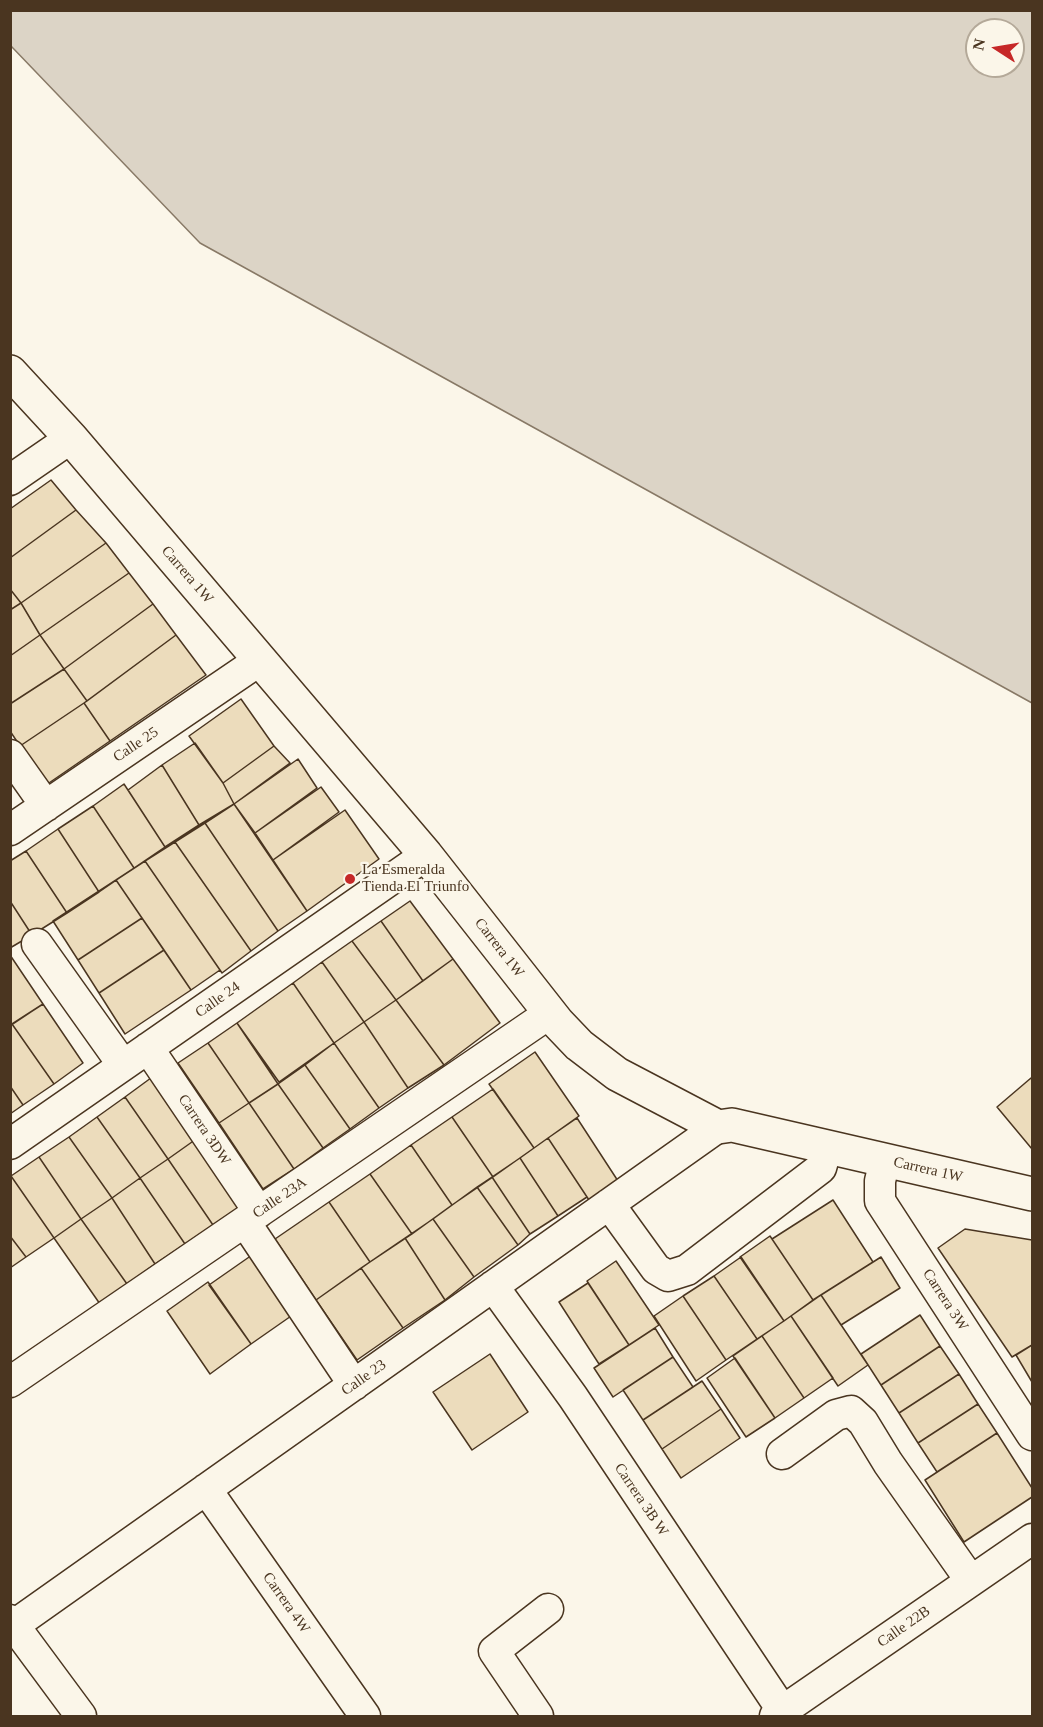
<!DOCTYPE html>
<style>
body{margin:0}
#map{position:relative;width:1043px;height:1727px;overflow:hidden;background:#fbf6e9;font-family:Georgia,serif}
canvas{display:block}
.frame{position:absolute;inset:0;border:12px solid #4a3520;pointer-events:none}
.north{position:absolute;left:965px;top:18px;width:60px;height:60px;box-sizing:border-box;background:#fbf6e9;border:2px solid #b4a999;border-radius:50%;rotate:282deg;font-size:16px;font-weight:700;line-height:24px;text-align:center;color:#4a3520}
.north::after{content:'';display:block;margin:auto;width:21px;height:27px;background:#c62828;clip-path:polygon(50% 0,100% 100%,50% 72%,0 100%)}
</style>
<div id="map">
<canvas width="1043" height="1727"></canvas>
<div class="frame"></div>
<div class="north">N</div>
</div>
<script>
const c = document.querySelector('canvas').getContext('2d');
c.lineJoin = 'round';
function paint(path, color) { c.fillStyle = color; c.fill(path, 'evenodd'); }
function strokePath(path, color, width, dash) { c.strokeStyle = color; c.lineWidth = width; c.lineCap = dash ? 'butt' : 'round'; c.setLineDash(dash || []); c.stroke(path); }
function label(font, color, halo, rows, align = 'center') {
  c.font = font + ' Georgia,serif'; c.lineWidth = 4.5; c.setLineDash([]); c.textBaseline = 'middle'; c.strokeStyle = halo; c.fillStyle = color; for (const [text, x, y, turn = 0] of rows) {
    c.save(); c.translate(x, y); c.rotate((+turn || 0) * Math.PI / 180); c.textAlign = isNaN(turn) ? turn : align; if (halo) c.strokeText(text, 0, 0); c.fillText(text, 0, 0); c.restore();
  }
}
const water = new Path2D(`
 M 11,10 L 1032,11 L 1032,703 L 200,243 L 11,46 ZM 977,30 L 1013,30 L 1013,66 L 977,66 Z`);
paint(water, '#dcd4c6');
strokePath(water, '#887966', 1.5);
const building = new Path2D(`
 M 51,480 L 76,510 L 10,558 L 10,509 Z
 M 76,510 L 106,543 L 21,603 L 10,589 L 10,558 Z
 M 106,543 L 129,573 L 40,635 L 21,603 Z
 M 129,573 L 153,604 L 64,669 L 40,635 Z
 M 10,589 L 21,603 L 10,610 Z
 M 21,603 L 40,635 L 10,656 L 10,610 Z
 M 153,604 L 176,635 L 87,701 L 64,669 Z
 M 40,635 L 64,669 L 10,704 L 10,656 Z
 M 176,635 L 206,675 L 110,741 L 84,703 Z
 M 64,669 L 87,701 L 20,746 L 10,731 L 10,704 Z
 M 241,699 L 274,746 L 223,783 L 189,736 Z
 M 84,703 L 110,741 L 46,785 L 20,746 Z
 M 195,743 L 223,783 L 234,804 L 199,825 L 162,765 Z
 M 274,746 L 290,763 L 234,804 L 223,783 Z
 M 298,759 L 317,788 L 255,833 L 234,804 Z
 M 162,765 L 199,825 L 165,847 L 128,790 Z
 M 124,784 L 165,847 L 134,868 L 93,806 Z
 M 321,787 L 339,812 L 273,860 L 255,833 Z
 M 234,804 L 307,911 L 278,931 L 205,823 Z
 M 93,806 L 134,868 L 99,892 L 58,829 Z
 M 345,810 L 379,859 L 307,911 L 273,860 Z
 M 205,823 L 278,931 L 251,951 L 175,842 Z
 M 58,829 L 99,892 L 67,913 L 26,851 Z
 M 175,842 L 251,951 L 222,973 L 145,861 Z
 M 26,851 L 67,913 L 32,935 L 10,901 L 10,861 Z
 M 145,861 L 220,970 L 191,990 L 116,880 Z
 M 116,880 L 142,918 L 78,960 L 53,921 Z
 M 10,901 L 32,935 L 10,948 Z
 M 410,901 L 453,959 L 423,981 L 381,921 Z
 M 142,918 L 164,950 L 99,993 L 78,960 Z
 M 381,921 L 423,981 L 396,1000 L 352,941 Z
 M 352,941 L 396,1000 L 364,1022 L 322,962 Z
 M 164,950 L 191,990 L 125,1034 L 99,993 Z
 M 10,955 L 43,1004 L 10,1026 Z
 M 453,959 L 500,1023 L 444,1065 L 396,1000 Z
 M 322,962 L 364,1022 L 334,1043 L 293,983 Z
 M 293,983 L 334,1043 L 279,1082 L 237,1023 Z
 M 396,1000 L 444,1065 L 408,1088 L 364,1022 Z
 M 43,1004 L 83,1063 L 54,1084 L 12,1024 Z
 M 364,1022 L 408,1088 L 379,1108 L 334,1043 Z
 M 237,1023 L 278,1084 L 249,1103 L 208,1043 Z
 M 12,1024 L 54,1084 L 23,1105 L 10,1086 L 10,1026 Z
 M 208,1043 L 249,1103 L 219,1123 L 178,1063 Z
 M 334,1043 L 379,1108 L 350,1129 L 305,1065 Z
 M 535,1052 L 579,1116 L 534,1148 L 489,1084 Z
 M 305,1065 L 350,1129 L 323,1148 L 278,1084 Z
 M 155,1075 L 199,1137 L 168,1159 L 125,1097 Z
 M 1031,1078 L 1032,1080 L 1032,1149 L 997,1107 Z
 M 278,1084 L 323,1148 L 294,1169 L 249,1103 Z
 M 10,1086 L 23,1105 L 10,1114 Z
 M 493,1089 L 534,1148 L 493,1177 L 452,1117 Z
 M 125,1097 L 168,1159 L 140,1178 L 97,1117 Z
 M 249,1103 L 294,1169 L 263,1189 L 219,1123 Z
 M 97,1117 L 140,1178 L 112,1198 L 69,1137 Z
 M 452,1117 L 493,1177 L 452,1205 L 411,1145 Z
 M 577,1118 L 618,1181 L 589,1200 L 548,1138 Z
 M 69,1137 L 112,1198 L 81,1219 L 39,1157 Z
 M 199,1137 L 245,1203 L 213,1225 L 168,1159 Z
 M 548,1138 L 587,1197 L 558,1216 L 520,1158 Z
 M 411,1145 L 452,1205 L 412,1234 L 370,1174 Z
 M 39,1157 L 81,1219 L 54,1238 L 11,1176 Z
 M 520,1158 L 558,1216 L 530,1234 L 492,1177 Z
 M 168,1159 L 213,1225 L 185,1244 L 140,1178 Z
 M 370,1174 L 412,1234 L 370,1262 L 329,1202 Z
 M 11,1176 L 54,1238 L 26,1257 L 10,1236 Z
 M 492,1177 L 530,1234 L 518,1245 L 477,1187 Z
 M 140,1178 L 185,1244 L 155,1264 L 112,1198 Z
 M 477,1187 L 518,1245 L 474,1277 L 433,1219 Z
 M 112,1198 L 155,1264 L 127,1284 L 81,1219 Z
 M 833,1200 L 873,1262 L 813,1300 L 772,1239 Z
 M 329,1202 L 370,1262 L 316,1300 L 275,1239 Z
 M 81,1219 L 127,1284 L 100,1304 L 54,1238 Z
 M 433,1219 L 474,1277 L 445,1300 L 405,1238 Z
 M 965,1229 L 1032,1240 L 1032,1345 L 1012,1357 L 938,1248 Z
 M 10,1236 L 26,1257 L 10,1268 Z
 M 770,1236 L 813,1300 L 784,1321 L 740,1257 Z
 M 405,1238 L 445,1300 L 403,1328 L 361,1268 Z
 M 252,1255 L 294,1314 L 251,1344 L 209,1285 Z
 M 741,1257 L 784,1321 L 757,1339 L 714,1276 Z
 M 881,1257 L 900,1288 L 841,1325 L 821,1295 Z
 M 616,1261 L 659,1325 L 629,1345 L 587,1281 Z
 M 361,1268 L 403,1328 L 357,1360 L 316,1300 Z
 M 714,1276 L 757,1339 L 726,1360 L 683,1296 Z
 M 208,1282 L 251,1344 L 210,1374 L 167,1311 Z
 M 588,1283 L 629,1345 L 599,1364 L 559,1302 Z
 M 821,1295 L 868,1365 L 838,1386 L 791,1316 Z
 M 683,1296 L 726,1360 L 696,1381 L 654,1316 Z
 M 920,1315 L 940,1346 L 881,1385 L 861,1354 Z
 M 791,1316 L 833,1378 L 804,1398 L 762,1336 Z
 M 655,1328 L 673,1357 L 613,1397 L 594,1368 Z
 M 762,1336 L 804,1398 L 775,1418 L 733,1356 Z
 M 1032,1345 L 1032,1382 L 1016,1355 Z
 M 940,1346 L 959,1374 L 899,1413 L 881,1385 Z
 M 490,1354 L 528,1412 L 472,1450 L 433,1392 Z
 M 673,1357 L 693,1387 L 643,1420 L 623,1390 Z
 M 735,1358 L 775,1418 L 746,1437 L 707,1378 Z
 M 959,1374 L 978,1404 L 918,1443 L 899,1413 Z
 M 702,1381 L 721,1409 L 662,1449 L 643,1420 Z
 M 978,1404 L 997,1433 L 937,1472 L 918,1443 Z
 M 721,1409 L 740,1438 L 681,1478 L 662,1449 Z
 M 997,1433 L 1032,1488 L 1032,1497 L 964,1542 L 925,1480 Z`);
paint(building, '#ecdcbc');
strokePath(building, '#4a3520', 1.5);
const minor = new Path2D(`
 M 10,480 L 71,438
 M 10,755 L 46,806
 M 10,830 L 260,660
 M 37,944 L 123,1065
 M 148,1048 L 259,1212
 M 10,1144 L 426,855
 M 885,1160 L 880,1181 L 880,1201 L 1032,1435
 M 609,1204 L 656,1269 L 668,1276 L 687,1270 L 821,1168 L 827,1147
 M 245,1222 L 354,1385
 M 493,1286 L 573,1397 L 786,1716
 M 10,1382 L 550,1013
 M 782,1454 L 836,1415 L 851,1411 L 863,1422 L 888,1463 L 971,1581
 M 206,1489 L 365,1716
 M 10,1620 L 81,1716
 M 10,1628 L 718,1127
 M 538,1716 L 494,1651 L 548,1609
 M 775,1716 L 1032,1539`);
const tertiary = new Path2D(`
 M 10,372 L 71,438 L 426,855 L 558,1023 L 579,1045 L 617,1074 L 718,1127 L 732,1125 L 1032,1194`);
strokePath(minor, '#4a3520', 33);
strokePath(tertiary, '#4a3520', 36);
strokePath(minor, '#fbf6e9', 30);
strokePath(tertiary, '#fbf6e9', 33);
for (const [x, y, r, color] of [
 [350,879,6,"#c62828"]
]) { const dot = new Path2D(); dot.arc(x, y, r, 0, 2 * Math.PI); c.fillStyle = color; c.fill(dot); strokePath(dot, '#fbf6e9', 2); }
label('15px', '#4a3520', '#fbf6e9', [
 ["Carrera 1W",187,575,49],
 ["Calle 25",136,745,-34],
 ["Carrera 1W",499,948,52],
 ["Calle 24",218,1000,-35],
 ["Carrera 3DW",204,1130,56],
 ["Carrera 1W",928,1170,13],
 ["Calle 23A",280,1198,-34],
 ["Carrera 3W",945,1300,57],
 ["Calle 23",364,1378,-35],
 ["Carrera 3B W",641,1500,56],
 ["Carrera 4W",286,1603,55],
 ["Calle 22B",904,1627,-35]
]);
label('15px', '#4a3520', '#fbf6e9', [
 ["La Esmeralda",362,870],
 ["Tienda El Triunfo",362,887]
], 'left');
</script>
